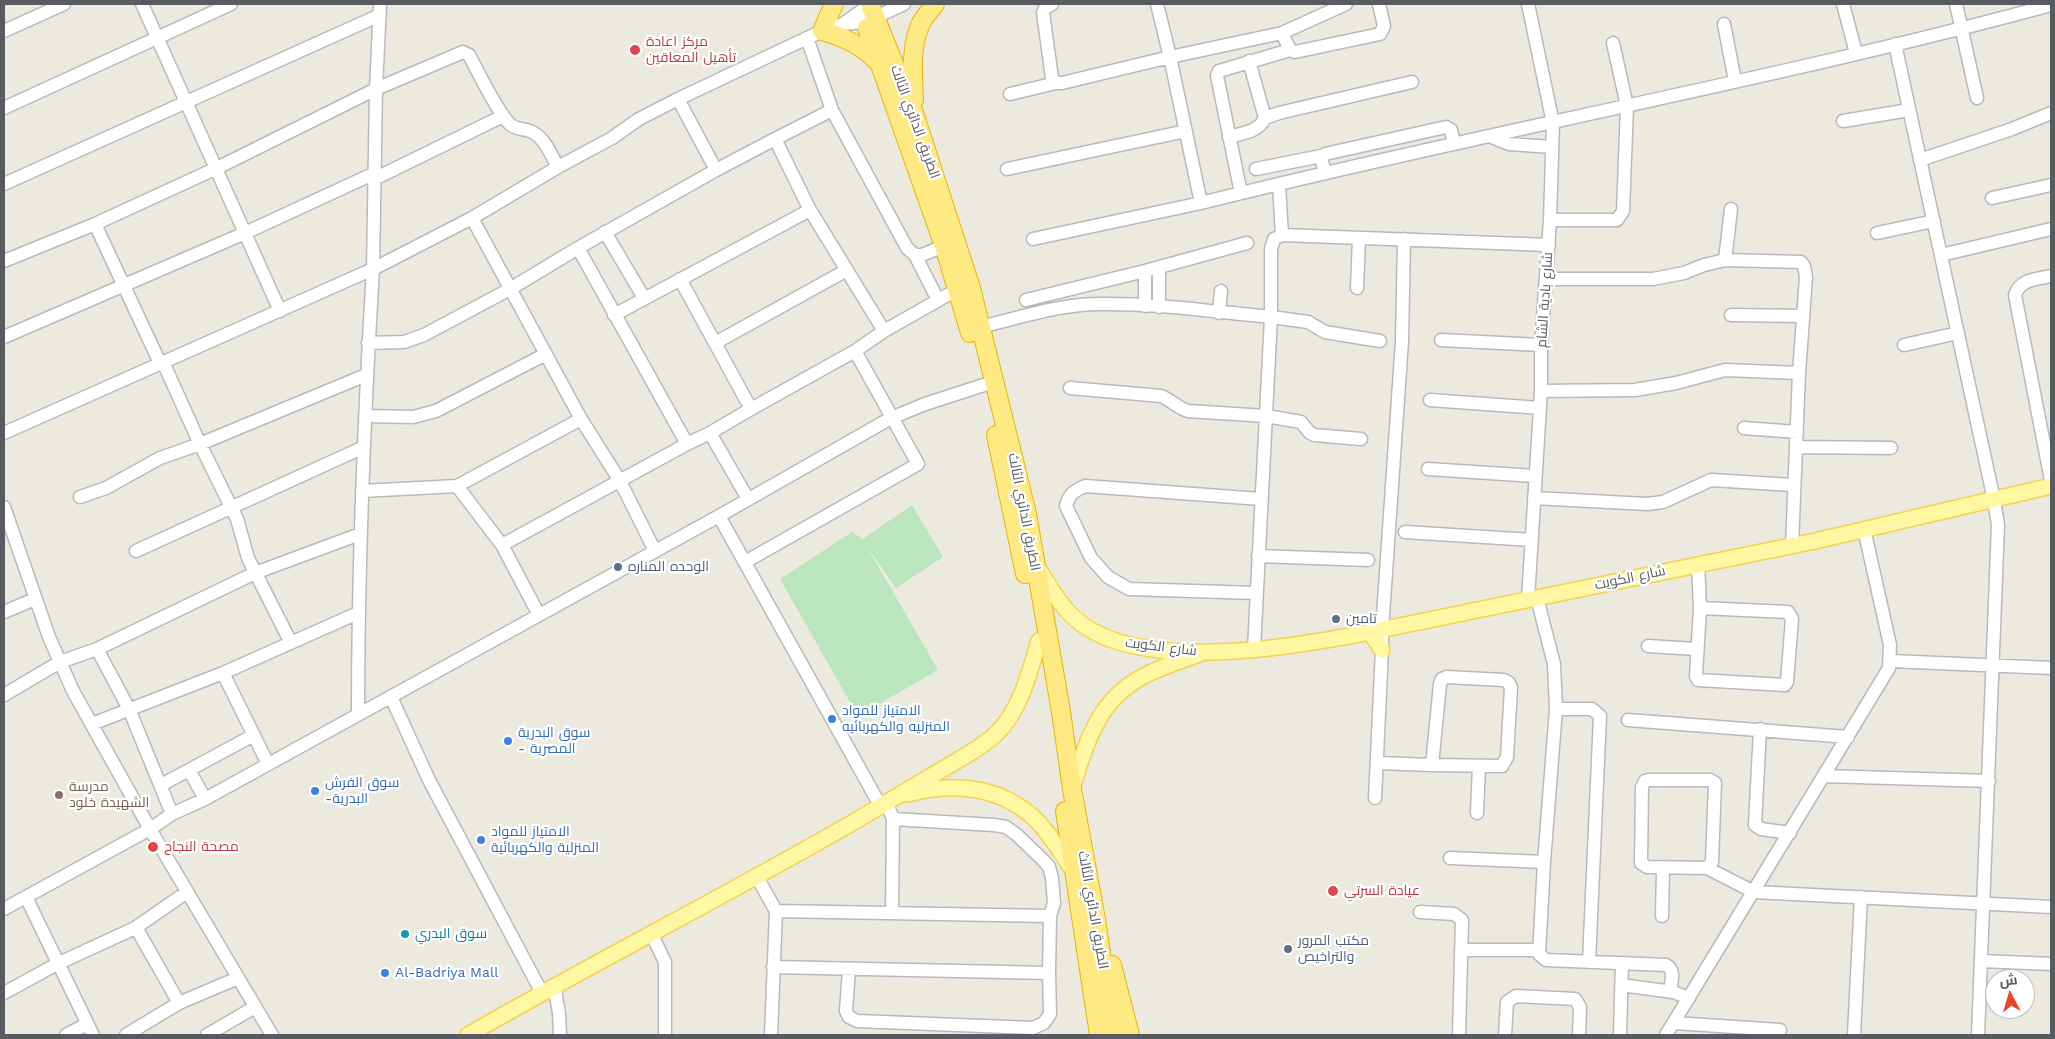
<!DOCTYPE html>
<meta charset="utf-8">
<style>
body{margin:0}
#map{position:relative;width:2055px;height:1039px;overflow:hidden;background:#eceadf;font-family:"Work Sans",Cairo,sans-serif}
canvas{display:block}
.frame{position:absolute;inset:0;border:5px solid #585b61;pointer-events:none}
.north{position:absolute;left:1985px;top:969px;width:50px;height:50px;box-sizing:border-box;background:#fff;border:1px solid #bcbdc0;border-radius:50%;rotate:354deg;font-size:14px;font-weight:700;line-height:20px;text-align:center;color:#585b61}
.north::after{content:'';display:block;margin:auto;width:18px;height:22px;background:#ec4425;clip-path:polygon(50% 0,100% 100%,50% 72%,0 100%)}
</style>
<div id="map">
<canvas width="2055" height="1039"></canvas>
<div class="frame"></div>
<div class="north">ش</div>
</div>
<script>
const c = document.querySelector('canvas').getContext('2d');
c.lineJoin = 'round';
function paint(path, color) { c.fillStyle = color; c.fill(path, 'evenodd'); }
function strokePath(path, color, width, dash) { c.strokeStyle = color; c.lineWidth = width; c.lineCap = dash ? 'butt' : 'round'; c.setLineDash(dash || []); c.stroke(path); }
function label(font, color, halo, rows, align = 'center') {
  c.font = font + ' "Work Sans",Cairo,sans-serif'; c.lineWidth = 4.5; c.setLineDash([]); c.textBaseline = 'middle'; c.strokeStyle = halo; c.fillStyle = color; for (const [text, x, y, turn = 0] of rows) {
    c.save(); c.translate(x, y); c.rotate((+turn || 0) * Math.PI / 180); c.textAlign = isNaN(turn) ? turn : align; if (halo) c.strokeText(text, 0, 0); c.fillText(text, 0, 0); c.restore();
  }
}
paint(new Path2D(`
 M 912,505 L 943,557 L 896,588 L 867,547 L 938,670 L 858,716 L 780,579 L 852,532 L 863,539 Z`), '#bae5bd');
const minor = new Path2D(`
 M 142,4 L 280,311
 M 1052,4 L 1045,8 L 1043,13 L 1052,78 L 1056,83 L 1062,83 L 1170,57 L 1157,4
 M 1346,4 L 1282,33 L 1170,57 L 1201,203 C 1483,132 1770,81 2051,5
 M 1528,4 L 1553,123 L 1550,220 L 1541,345 L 1541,391 L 1528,599
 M 1843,4 L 1856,53
 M 1956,4 L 1977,98
 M 843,24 L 871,4
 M 1724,24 L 1735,81
 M 4,31 L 64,4
 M 1282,33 L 1290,50 L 1295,52 L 1380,34 L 1384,26 L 1379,4
 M 807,38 L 832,110
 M 1895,44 L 1994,500 L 1998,525 L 1978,1035
 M 1249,61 L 1265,118
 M 1010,94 L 1056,83
 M 4,108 L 231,4
 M 1843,121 L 1909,110
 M 1489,136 L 1509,144 L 1552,147
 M 1229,137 C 1242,133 1259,132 1265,118 L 1279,113 L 1412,82
 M 775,139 L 832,110 L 907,248 L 915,255 L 922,255 L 944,246
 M 1920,160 L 2012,129 L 2051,113
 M 1007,169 L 1186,131
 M 1256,169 L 1321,156
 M 1325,172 L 1321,159 L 1325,154 L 1446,127 L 1451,130 L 1454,143
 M 374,179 L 503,116
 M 4,184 L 380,15
 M 1279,184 L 1282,235 L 1549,245
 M 1241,193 L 1217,76 L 1219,71 L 1290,50
 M 1992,198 L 2051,185
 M 810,210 L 884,331
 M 472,218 L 581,419 L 620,481 L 655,551
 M 1550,220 L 1617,220 L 1623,211 L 1627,106 L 1613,43
 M 95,224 L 160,363
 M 605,232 L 644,298
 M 1877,233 L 1934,221
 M 1033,239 L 1201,203
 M 578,248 L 687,444
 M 915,255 L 938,300
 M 1941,255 L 2051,229
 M 1725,260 L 1731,209
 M 4,261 L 95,224 L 217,168 L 376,89 L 463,52 L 469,55 C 477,70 500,117 511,125 C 516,129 524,129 530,131 C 544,136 551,155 558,167
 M 2051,276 C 2037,279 2020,279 2015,295 L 2051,480
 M 680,279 L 751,409
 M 1547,279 L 1653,279 L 1684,273 L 1704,265 L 1725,260 L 1801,262 L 1804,266 L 1806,277 L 1799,373 L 1792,546
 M 1357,288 L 1359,238
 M 1026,300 L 1145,271 L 1247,243
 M 1145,306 L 1145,271
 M 1159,307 L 1159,267
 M 1219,313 L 1221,291
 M 614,315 L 810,210 L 775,139 L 716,170
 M 1731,315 L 1803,316
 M 980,327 C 1019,318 1060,304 1100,304 C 1157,303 1214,312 1271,317 L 1271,249 L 1274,239 L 1282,235
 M 4,337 L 245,233 L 375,173
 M 1441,340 L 1541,345
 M 368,343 L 404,342 L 424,335 L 510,289 L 578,248 L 716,170 L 678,99
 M 715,343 L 847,270
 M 1904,345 L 1958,333
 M 855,351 L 884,331 L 958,289
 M 163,362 L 200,444 L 237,519 L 248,558 L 290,641
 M 1070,388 L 1161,396 C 1171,400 1178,408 1188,411 L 1266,416 L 1301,422 L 1309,432 L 1314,435 L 1361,439
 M 1541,391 L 1635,390 L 1676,383 L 1725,370 L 1799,373
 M 1430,400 L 1540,408
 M 365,416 L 413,417 L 436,411 L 546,354
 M 1744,428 L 1797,432
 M 4,433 L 373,269 L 376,89 L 380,4
 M 1796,447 L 1891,448
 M 1428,469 L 1535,476
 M 457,486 L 502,545
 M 362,491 L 457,486 L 581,419
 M 80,497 L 106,488 L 160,458 L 200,444 L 366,375
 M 1534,498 L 1647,504 L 1663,502 L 1711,480 L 1793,485
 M 4,507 L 49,637 L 73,691 L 150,829 L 272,1035
 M 719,516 L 881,807
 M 1405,532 L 1532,540
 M 136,551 L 364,447
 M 1258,556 L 1368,560
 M 745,562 L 918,464 L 855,351 L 751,409 L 710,433 L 748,499
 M 1698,564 L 1700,608
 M 1256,593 L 1129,589 L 1108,577 L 1091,558 L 1066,506 C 1069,494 1074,491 1085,486 L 1261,499
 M 1537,598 L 1554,664 L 1556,709
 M 1700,608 L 1788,612 L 1792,619 L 1787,682 L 1785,685 L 1698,680 L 1696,676 Z
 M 4,612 L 35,599
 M 539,615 L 502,545 L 687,444 L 710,433
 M 1648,646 L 1696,649
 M 97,649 L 129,709 L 172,814
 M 1254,649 L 1271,317 L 1308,322 L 1325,332 L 1380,341
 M 1891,661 L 2051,668
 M 223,673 L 268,764
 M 1446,677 L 1504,680 L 1509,683 L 1511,688 L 1507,757 L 1502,766 L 1432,765 L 1440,684 L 1442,679 Z
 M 4,695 L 60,662 L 97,649 L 255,573 L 360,534
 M 391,697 L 429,780 L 542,993
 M 358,715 C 358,567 364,418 373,269 L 472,218 L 558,167 L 612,138 L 639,119 L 678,99 L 822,31 L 843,24 L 865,22 L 904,4
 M 1628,720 L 1848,737
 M 92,724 L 223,673 L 358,613
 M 1760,729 L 1755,825 L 1761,829 L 1790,833
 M 1377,763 L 1432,765
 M 189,770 L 205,799
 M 1824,776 L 1989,781
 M 1649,780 L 1710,780 L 1715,783 L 1712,862 L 1707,868 L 1647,867 L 1641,863 L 1642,787 L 1645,781 Z
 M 161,785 L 254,735
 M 1375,798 L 1382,650 L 1382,630 L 1402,341 L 1404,239
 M 887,804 L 893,819 L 892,913
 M 1477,813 L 1479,766
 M 1450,858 L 1544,862
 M 1707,868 L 1754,892 L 2051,907
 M 757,877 L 776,911 L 771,1035
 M 26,897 L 93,1035
 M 4,909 L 150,829 L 172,814 L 205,799 L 719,516 L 891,418 L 925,404 L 984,385
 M 776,911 L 1050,916
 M 1420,912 L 1454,914 L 1462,920 L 1459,1035
 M 1662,916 L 1663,868
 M 135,928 L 187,892
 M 652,935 L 665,962 L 665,1035
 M 1461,950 L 1539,950
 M 1982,961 L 2051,964
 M 1589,962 L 1600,716 L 1592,709 L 1556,709 L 1544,862 L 1539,954 L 1546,960 L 1666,965 C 1676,970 1671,982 1670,991
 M 773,967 L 1049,973
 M 849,969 L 846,1011 L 849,1017 L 857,1021 L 1033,1028 L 1044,1023 L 1050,1014 L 1049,973 L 1050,916 L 1054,903 L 1052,878 L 1049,867 L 1043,860 L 1017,835 L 1006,827 L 994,825 L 893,819
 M 554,985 L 559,1013 L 560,1035
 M 1621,985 L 1673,992 L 1689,998
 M 4,993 L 57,964 L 135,928 L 138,931 L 179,1003
 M 1674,1023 L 1780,1030
 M 66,1035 L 87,1024
 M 126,1035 L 179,1003 L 238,978
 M 207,1035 L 255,1007
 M 1505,1035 L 1507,1002 L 1516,996 L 1575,999 L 1580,1007 L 1579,1035
 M 1620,1035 L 1622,963
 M 1666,1035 L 1889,668 L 1890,645 L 1864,529
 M 1854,1035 L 1861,897`);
const major = new Path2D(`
 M 1038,568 C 1051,589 1063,611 1083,625 C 1149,672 1294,647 1370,632 L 1815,541 L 2051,486
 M 1370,632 L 1382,650
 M 1072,788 C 1088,737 1100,695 1152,672 C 1167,665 1183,660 1199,654
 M 908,794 C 953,782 999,786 1034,818 C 1050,833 1061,853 1073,870
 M 468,1035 C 595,962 725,896 852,823 C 879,807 906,791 933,775 C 954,762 979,750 997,733 C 1021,709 1029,673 1039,641`);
const highway = new Path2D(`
 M 834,4 L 822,31 C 845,37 862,46 879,63
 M 870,4 L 914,113 L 971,288 L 1017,473 L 1027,514 L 1061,712 L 1072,789 L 1096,919 L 1113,1035
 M 867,28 L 944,246 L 970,333
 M 914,100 C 913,75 910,46 921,23 C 925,16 930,10 935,4
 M 996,435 L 1025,574
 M 1065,811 L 1099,1035
 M 1112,965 L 1130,1035`);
strokePath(minor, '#b7b9bf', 15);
strokePath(major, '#f3d250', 18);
strokePath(highway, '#ebb300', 20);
strokePath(minor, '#fff', 12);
strokePath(major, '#fff7a1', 15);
strokePath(highway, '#ffe983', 18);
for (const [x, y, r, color] of [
 [635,50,6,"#e0444e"],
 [618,567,5,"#5c6f8a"],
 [1336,619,5,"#5c6f8a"],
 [832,719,5,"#3f7fe0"],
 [508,741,5,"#3f7fe0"],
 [315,791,5,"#3f7fe0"],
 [59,795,5,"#8d6e63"],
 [481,840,5,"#3f7fe0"],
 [153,847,6,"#e0444e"],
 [1333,891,6,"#e0444e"],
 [405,934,5,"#0f9aa8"],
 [1288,949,5,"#5c6f8a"],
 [385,973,5,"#3f7fe0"]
]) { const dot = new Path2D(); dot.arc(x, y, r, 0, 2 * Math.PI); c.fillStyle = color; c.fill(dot); strokePath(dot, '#fff', 2); }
label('14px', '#be3a42', '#fff', [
 ["مركز اعادة",646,42],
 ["تأهيل المعاقين",646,58],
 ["مصحة النجاح",164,847],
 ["عيادة السرتي",1344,891]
], 'left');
label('14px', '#585b61', '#fff', [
 ["الطريق الدائري الثالث",915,122,70],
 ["شارع بادية الشام",1545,300,-86],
 ["الطريق الدائري الثالث",1024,512,79],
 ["شارع الكويت",1630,578,-12],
 ["شارع الكويت",1161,647,7],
 ["الطريق الدائري الثالث",1093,910,80]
]);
label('14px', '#4e5e75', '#fff', [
 ["الوحده المناره",628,567],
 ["تامين",1346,619],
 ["مكتب المرور",1298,941],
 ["والتراخيص",1298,957]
], 'left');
label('14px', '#366cbe', '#fff', [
 ["الامتياز للمواد",842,711],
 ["المنزليه والكهربائيه",842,727],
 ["سوق البدرية",518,733],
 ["- المصرية",518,749],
 ["سوق الفرش",325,783],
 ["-البدرية",325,799],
 ["الامتياز للمواد",491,832],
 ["المنزلية والكهربائية",491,848],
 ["Al-Badriya Mall",395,973]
], 'left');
label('14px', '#785e54', '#fff', [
 ["مدرسة",69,787],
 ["الشهيدة خلود",69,803]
], 'left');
label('14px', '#0d838f', '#fff', [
 ["سوق البدري",415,934]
], 'left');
</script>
